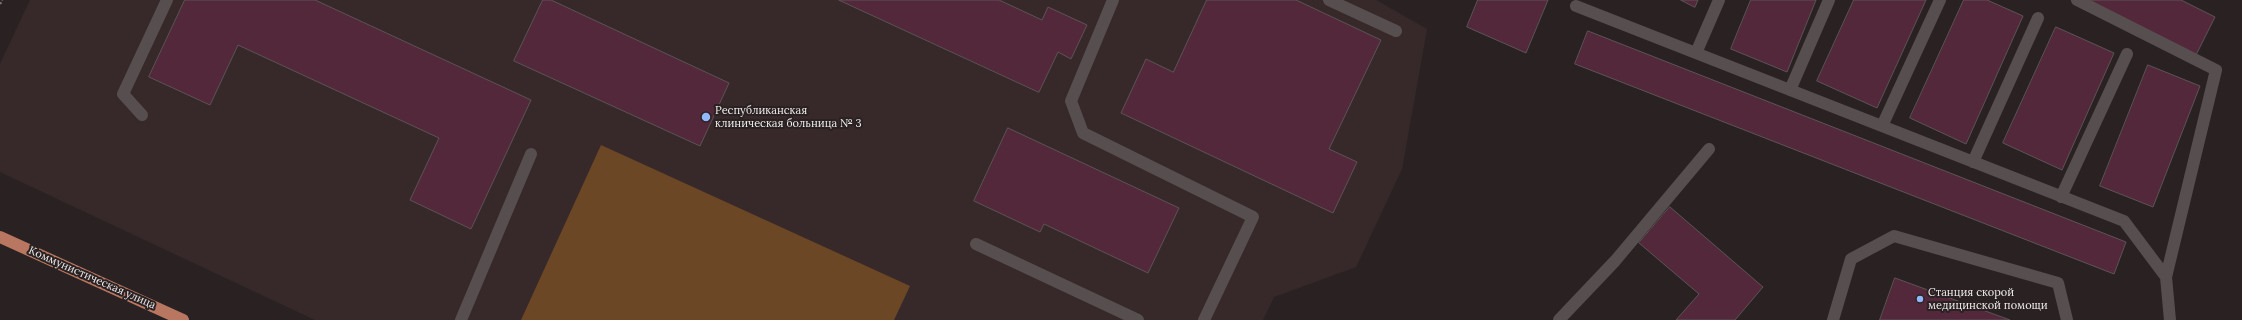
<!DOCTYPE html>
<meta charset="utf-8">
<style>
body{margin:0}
canvas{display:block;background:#2a2222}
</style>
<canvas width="2242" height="320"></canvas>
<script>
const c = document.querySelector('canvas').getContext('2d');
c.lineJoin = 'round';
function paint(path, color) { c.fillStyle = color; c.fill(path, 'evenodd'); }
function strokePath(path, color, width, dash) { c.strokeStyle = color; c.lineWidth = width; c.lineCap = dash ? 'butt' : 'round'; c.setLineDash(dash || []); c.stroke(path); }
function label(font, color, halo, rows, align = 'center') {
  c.font = font + ' Lora,serif'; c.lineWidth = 4; c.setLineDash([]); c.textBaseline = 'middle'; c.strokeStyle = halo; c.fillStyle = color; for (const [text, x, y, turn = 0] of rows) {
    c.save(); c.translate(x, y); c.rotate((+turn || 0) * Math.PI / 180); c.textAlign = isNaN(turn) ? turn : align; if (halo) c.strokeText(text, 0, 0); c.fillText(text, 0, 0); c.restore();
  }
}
paint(new Path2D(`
 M 30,0 L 1376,0 L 1427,29 L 1402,169 L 1356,267 L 1274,297 L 1263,320 L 315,320 L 0,172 L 0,64 Z`), '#37292a');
paint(new Path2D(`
 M 601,145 L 910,286 L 894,320 L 521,320 Z`), '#6b4725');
const building = new Path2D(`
 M 185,0 L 315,0 L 531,100 L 471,229 L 410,200 L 439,138 L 238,45 L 210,105 L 149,77 Z
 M 543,0 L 551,0 L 729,83 L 700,146 L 514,61 Z
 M 839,0 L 999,0 L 1042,20 L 1048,7 L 1087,25 L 1071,59 L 1058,52 L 1039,92 Z
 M 1207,0 L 1296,0 L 1381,40 L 1329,149 L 1357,162 L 1333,213 L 1121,113 L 1146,59 L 1173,72 Z
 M 1478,0 L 1548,0 L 1526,53 L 1467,27 Z
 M 1681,0 L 1698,0 L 1695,7 Z
 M 1751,0 L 1816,0 L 1787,72 L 1731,49 Z
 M 1854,0 L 1926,0 L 1877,108 L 1817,81 Z
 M 1964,0 L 1987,0 L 2023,16 L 1966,144 L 1910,118 Z
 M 2087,0 L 2181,0 L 2215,17 L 2196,55 Z
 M 2056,27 L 2114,53 L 2062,170 L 2003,143 Z
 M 1588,31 L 2126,242 L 2114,274 L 1575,64 Z
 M 2148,65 L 2200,86 L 2153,207 L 2100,186 Z
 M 1008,128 L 1179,208 L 1148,273 L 1044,224 L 1040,232 L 974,201 Z
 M 1670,207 L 1763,287 L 1735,320 L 1676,320 L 1699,294 L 1639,243 Z
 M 1895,278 L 2010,320 L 1880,320 Z`);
paint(building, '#53283b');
strokePath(building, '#5c5356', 1);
strokePath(new Path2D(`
 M 0,4 L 2,0`), '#7f7878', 2.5, [2, 2]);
strokePath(new Path2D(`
 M 1113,0 L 1071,101 L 1083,133 L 1253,217 L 1204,320
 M 1329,0 L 1396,31
 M 2077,0 L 2216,70 L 2166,277 L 2170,320
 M 1576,6 L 2124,221 L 2166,277
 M 1696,53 L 1719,0
 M 1790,90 L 1829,0
 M 142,115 L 123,94 L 167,0
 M 1882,126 L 1940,0
 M 1973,162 L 2038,18
 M 2061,197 L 2127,54
 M 976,244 L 1138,320
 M 461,320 L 531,154
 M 1559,320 L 1615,261 L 1709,149
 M 1833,320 L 1851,259 L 1894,236 L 2058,283 L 2067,320`), '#574e4f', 12);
strokePath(new Path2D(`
 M 0,237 L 183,320`), '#b97661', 12);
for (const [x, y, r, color] of [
 [706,117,5,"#92b7fd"],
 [1920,299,4,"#92b7fd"]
]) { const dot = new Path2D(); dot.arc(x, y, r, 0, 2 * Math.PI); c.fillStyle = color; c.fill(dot); strokePath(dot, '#2a2222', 1.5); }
label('11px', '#f0ebeb', '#2a2222', [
 ["Республиканская",715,111],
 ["клиническая больница № 3",715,124],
 ["Станция скорой",1928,293],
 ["медицинской помощи",1928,306]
], 'left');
label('11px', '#f0ebeb', '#2a2222', [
 ["Коммунистическая улица",92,278,24]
]);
</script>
